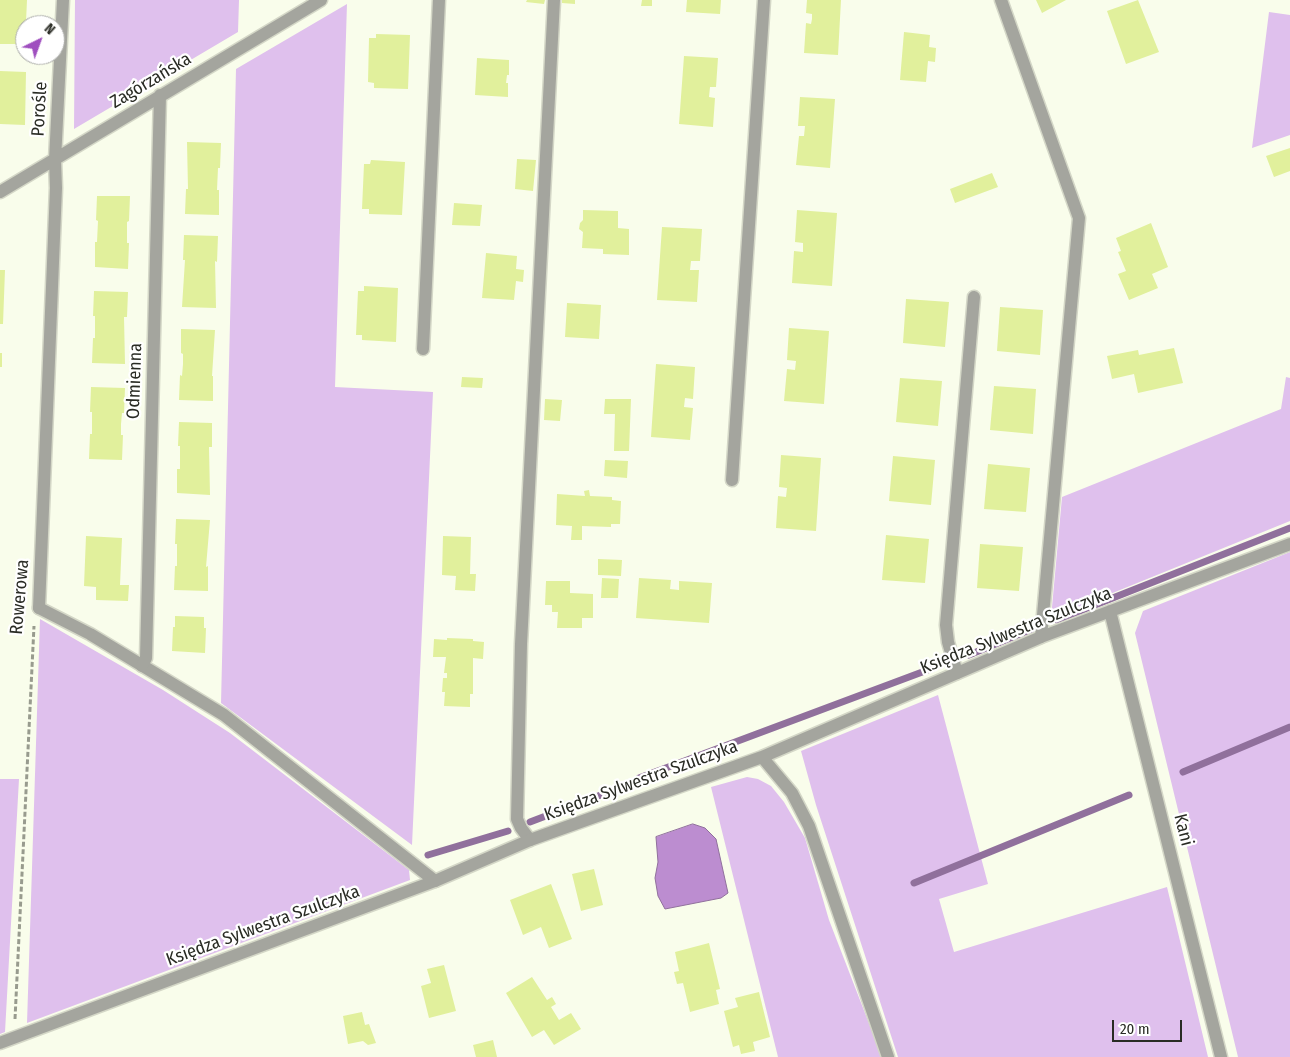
<!DOCTYPE html>
<meta charset="utf-8">
<style>
body{margin:0}
#map{position:relative;width:1290px;height:1057px;overflow:hidden;background:#f9fdeb;font-family:"Fira Sans Condensed",sans-serif}
canvas{display:block}
.north{position:absolute;left:15px;top:15px;width:50px;height:50px;box-sizing:border-box;background:#fff;border:1px solid #a9aaa7;border-radius:50%;rotate:42deg;font-size:14px;font-weight:700;line-height:20px;text-align:center;color:#292b24}
.north::after{content:'';display:block;margin:auto;width:18px;height:22px;background:#9f4fbf;clip-path:polygon(50% 0,100% 100%,50% 72%,0 100%)}
.scale{position:absolute;left:1112px;top:1020px;width:70px;height:22px;box-sizing:border-box;border:2px solid #292b24;border-top:0;padding-left:6px;font-size:15px;line-height:18px;white-space:nowrap;color:#292b24;-webkit-text-stroke:4px #fff;paint-order:stroke}
</style>
<div id="map">
<canvas width="1290" height="1057"></canvas>
<div class="north">N</div>
<div class="scale">20 m</div>
</div>
<script>
const c = document.querySelector('canvas').getContext('2d');
c.lineJoin = 'round';
function paint(path, color) { c.fillStyle = color; c.fill(path, 'evenodd'); }
function strokePath(path, color, width, dash) { c.strokeStyle = color; c.lineWidth = width; c.lineCap = dash ? 'butt' : 'round'; c.setLineDash(dash || []); c.stroke(path); }
function label(font, color, halo, rows, align = 'center') {
  c.font = font + ' "Fira Sans Condensed",sans-serif'; c.lineWidth = 4.5; c.setLineDash([]); c.textBaseline = 'middle'; c.strokeStyle = halo; c.fillStyle = color; for (const [text, x, y, turn = 0] of rows) {
    c.save(); c.translate(x, y); c.rotate((+turn || 0) * Math.PI / 180); c.textAlign = isNaN(turn) ? turn : align; if (halo) c.strokeText(text, 0, 0); c.fillText(text, 0, 0); c.restore();
  }
}
paint(new Path2D(`
 M 75,0 L 239,0 L 238,32 L 74,129 Z
 M 347,4 L 335,387 L 433,392 L 412,845 L 221,703 L 236,69 Z
 M 1269,12 L 1290,15 L 1290,135 L 1252,148 Z
 M 1286,377 L 1290,378 L 1290,521 L 1051,618 L 1062,497 L 1281,409 Z
 M 1290,552 L 1290,1057 L 1238,1057 L 1135,633 L 1143,611 Z
 M 40,619 L 163,690 L 230,733 L 409,870 L 410,880 L 27,1023 Z
 M 938,695 L 988,884 L 939,899 L 954,952 L 1167,887 L 1208,1057 L 898,1057 L 816,805 L 801,751 Z
 M 747,777 L 758,779 L 771,786 L 784,802 L 805,838 L 829,920 L 882,1057 L 778,1057 L 711,787 Z
 M 0,779 L 19,779 L 5,1032 L 0,1034 Z`), '#dfc0ed');
const water = new Path2D(`
 M 693,824 L 705,828 L 716,839 L 728,893 L 721,898 L 665,909 L 658,896 L 655,878 L 658,862 L 656,837 Z`);
paint(water, '#bc8dd0');
strokePath(water, '#90709c', 1);
strokePath(new Path2D(`
 M 1057,620 L 1290,528
 M 969,655 L 1032,629
 M 1183,772 L 1290,727
 M 639,778 L 933,668
 M 530,822 L 606,793
 M 428,855 L 508,831
 M 914,883 L 1129,795`), '#90709c', 7);
paint(new Path2D(`
 M 0,0 L 27,0 L 25,44 L 0,44 Z
 M 527,0 L 545,0 L 544,4 L 526,2 Z
 M 562,0 L 575,0 L 575,4 L 562,3 Z
 M 642,0 L 652,0 L 652,6 L 641,6 Z
 M 687,0 L 721,0 L 720,14 L 686,12 Z
 M 807,0 L 841,0 L 838,55 L 804,53 L 806,23 L 811,24 L 812,19 L 812,14 L 806,13 Z
 M 1036,0 L 1066,0 L 1042,13 Z
 M 1138,0 L 1159,52 L 1126,64 L 1107,11 Z
 M 904,32 L 930,35 L 929,47 L 936,48 L 935,62 L 928,61 L 926,82 L 900,80 Z
 M 376,34 L 410,35 L 408,89 L 374,88 L 374,83 L 368,82 L 369,38 L 376,38 Z
 M 684,56 L 718,58 L 716,87 L 710,87 L 709,97 L 715,98 L 713,127 L 679,124 Z
 M 477,58 L 509,60 L 509,75 L 507,75 L 506,83 L 508,83 L 508,97 L 475,95 Z
 M 0,71 L 26,72 L 25,125 L 0,124 Z
 M 800,97 L 835,99 L 830,168 L 796,165 L 799,136 L 804,136 L 805,126 L 798,126 Z
 M 187,142 L 221,143 L 220,168 L 218,168 L 217,190 L 219,190 L 219,215 L 185,214 L 186,189 L 188,189 Z
 M 1290,148 L 1290,171 L 1274,177 L 1266,156 Z
 M 517,159 L 536,160 L 533,191 L 515,189 Z
 M 371,160 L 405,162 L 402,215 L 369,214 L 369,209 L 362,209 L 364,164 L 370,164 Z
 M 992,173 L 998,187 L 955,203 L 950,189 Z
 M 97,196 L 130,196 L 129,221 L 127,222 L 127,243 L 129,243 L 128,269 L 95,267 L 95,242 L 97,242 L 98,221 L 96,220 Z
 M 454,203 L 482,205 L 480,226 L 452,225 Z
 M 583,210 L 618,211 L 618,228 L 629,229 L 629,255 L 603,254 L 603,249 L 582,248 L 583,232 L 579,229 L 580,223 L 583,220 Z
 M 797,210 L 837,213 L 832,286 L 792,283 L 794,251 L 803,252 L 803,243 L 795,242 Z
 M 1151,223 L 1168,267 L 1152,274 L 1158,288 L 1129,300 L 1118,274 L 1126,271 L 1118,252 L 1121,251 L 1116,238 Z
 M 662,227 L 702,229 L 700,261 L 691,261 L 690,270 L 699,270 L 697,302 L 657,300 Z
 M 184,235 L 218,236 L 217,262 L 215,261 L 216,308 L 182,307 L 185,260 L 183,260 Z
 M 486,253 L 517,256 L 516,269 L 524,270 L 523,282 L 516,281 L 514,300 L 482,298 Z
 M 0,270 L 5,270 L 3,324 L 0,324 Z
 M 364,286 L 398,288 L 396,342 L 362,340 L 362,335 L 356,335 L 358,291 L 364,291 Z
 M 94,291 L 128,292 L 127,317 L 124,317 L 125,364 L 92,363 L 93,338 L 95,338 L 95,316 L 93,316 Z
 M 906,299 L 949,302 L 945,347 L 903,343 Z
 M 567,303 L 601,305 L 599,339 L 565,337 Z
 M 1000,307 L 1043,310 L 1040,355 L 997,351 Z
 M 789,328 L 829,331 L 824,404 L 784,401 L 787,369 L 795,370 L 796,361 L 787,360 Z
 M 181,329 L 215,330 L 212,376 L 213,376 L 213,401 L 179,400 L 180,375 L 182,376 L 183,364 L 183,354 L 181,353 Z
 M 1174,348 L 1183,383 L 1138,393 L 1134,374 L 1112,379 L 1107,356 L 1138,350 L 1139,355 Z
 M 0,353 L 2,353 L 2,367 L 0,367 Z
 M 656,364 L 695,367 L 693,399 L 685,398 L 684,407 L 693,408 L 690,440 L 651,437 Z
 M 462,377 L 483,378 L 482,388 L 461,387 Z
 M 900,378 L 942,381 L 938,426 L 896,422 Z
 M 994,386 L 1036,389 L 1033,434 L 990,430 Z
 M 91,387 L 125,388 L 124,413 L 122,413 L 121,424 L 121,435 L 123,435 L 122,460 L 89,459 L 90,434 L 92,434 L 92,412 L 90,412 Z
 M 545,399 L 562,400 L 560,421 L 544,420 Z
 M 605,399 L 631,399 L 629,451 L 614,451 L 615,414 L 604,414 Z
 M 179,422 L 212,423 L 212,447 L 209,447 L 210,495 L 177,493 L 177,469 L 180,469 L 180,446 L 178,446 Z
 M 781,455 L 821,458 L 816,531 L 776,528 L 778,496 L 786,497 L 787,488 L 779,487 Z
 M 893,456 L 935,460 L 931,505 L 889,501 Z
 M 605,460 L 628,461 L 627,478 L 604,476 Z
 M 988,464 L 1030,468 L 1026,512 L 984,509 Z
 M 589,490 L 590,496 L 612,497 L 612,500 L 621,501 L 620,524 L 611,524 L 611,527 L 582,526 L 582,540 L 571,540 L 572,526 L 556,525 L 557,494 L 585,496 L 584,491 Z
 M 176,519 L 210,520 L 206,567 L 208,566 L 208,591 L 174,590 L 175,566 L 177,566 L 177,544 L 175,544 Z
 M 886,535 L 929,539 L 925,583 L 882,580 Z
 M 86,536 L 122,538 L 120,585 L 129,585 L 128,601 L 96,600 L 96,587 L 84,586 Z
 M 443,536 L 471,537 L 470,574 L 476,574 L 475,591 L 455,590 L 456,576 L 442,575 Z
 M 980,544 L 1023,547 L 1019,591 L 977,588 Z
 M 598,559 L 622,560 L 621,576 L 598,575 Z
 M 602,578 L 619,579 L 618,598 L 601,598 Z
 M 639,578 L 671,580 L 670,589 L 679,590 L 679,581 L 712,583 L 709,623 L 636,618 Z
 M 546,581 L 570,581 L 570,593 L 593,594 L 593,618 L 582,618 L 582,628 L 557,628 L 558,612 L 552,612 L 552,605 L 545,605 Z
 M 175,616 L 204,617 L 204,628 L 206,628 L 205,653 L 172,651 L 173,627 L 175,627 Z
 M 447,638 L 473,639 L 473,641 L 484,642 L 483,659 L 473,658 L 473,694 L 470,694 L 470,707 L 444,706 L 445,692 L 442,692 L 443,678 L 447,678 L 447,673 L 444,673 L 446,657 L 433,657 L 434,639 L 447,640 Z
 M 594,869 L 603,905 L 581,911 L 572,874 Z
 M 551,884 L 572,939 L 549,948 L 541,927 L 523,935 L 510,900 Z
 M 709,943 L 720,989 L 716,990 L 719,1004 L 690,1012 L 683,983 L 677,984 L 674,972 L 679,971 L 675,952 Z
 M 444,965 L 456,1011 L 429,1018 L 421,986 L 431,983 L 427,969 Z
 M 532,977 L 547,1000 L 552,997 L 556,1004 L 551,1007 L 559,1020 L 571,1013 L 581,1029 L 554,1045 L 544,1030 L 532,1037 L 506,993 Z
 M 759,992 L 770,1037 L 753,1042 L 755,1051 L 741,1054 L 739,1045 L 733,1047 L 724,1011 L 738,1007 L 735,998 Z
 M 362,1012 L 365,1025 L 369,1024 L 376,1043 L 368,1045 L 363,1041 L 348,1044 L 343,1016 Z
 M 493,1040 L 497,1057 L 476,1057 L 473,1045 Z`), '#e1f09c');
const service = new Path2D(`
 M 1001,0 L 1079,218 L 1041,637
 M 423,349 L 439,0
 M 732,480 L 764,0
 M 39,608 L 90,634 L 224,715 L 435,881
 M 957,673 L 948,642 L 946,625 L 974,297
 M 530,840 L 521,828 L 517,819 L 521,644 L 554,0`);
const minor = new Path2D(`
 M 0,192 L 321,0
 M 39,608 L 56,188 L 55,160 L 63,0
 M 1110,611 L 1221,1057
 M 142,666 L 146,658 L 160,95
 M 762,757 L 792,793 L 809,826 L 888,1057
 M 0,1043 L 435,881 L 530,840 L 762,757 L 1041,637 L 1290,544`);
strokePath(service, '#d4d7c7', 15);
strokePath(minor, '#d4d7c7', 15);
strokePath(new Path2D(`
 M 15,1019 L 34,626`), '#989b8e', 3, [5, 2.5]);
strokePath(service, '#a4a59e', 12);
strokePath(minor, '#a4a59e', 12);
label('18px', '#292b24', '#fff', [
 ["Zagórzańska",151,81,-31],
 ["Porośle",40,109,-87],
 ["Odmienna",135,381,-88],
 ["Rowerowa",20,597,-85],
 ["Księdza Sylwestra Szulczyka",1016,631,-22],
 ["Księdza Sylwestra Szulczyka",641,781,-20],
 ["Kani",1183,830,76],
 ["Księdza Sylwestra Szulczyka",263,926,-20]
]);
</script>
